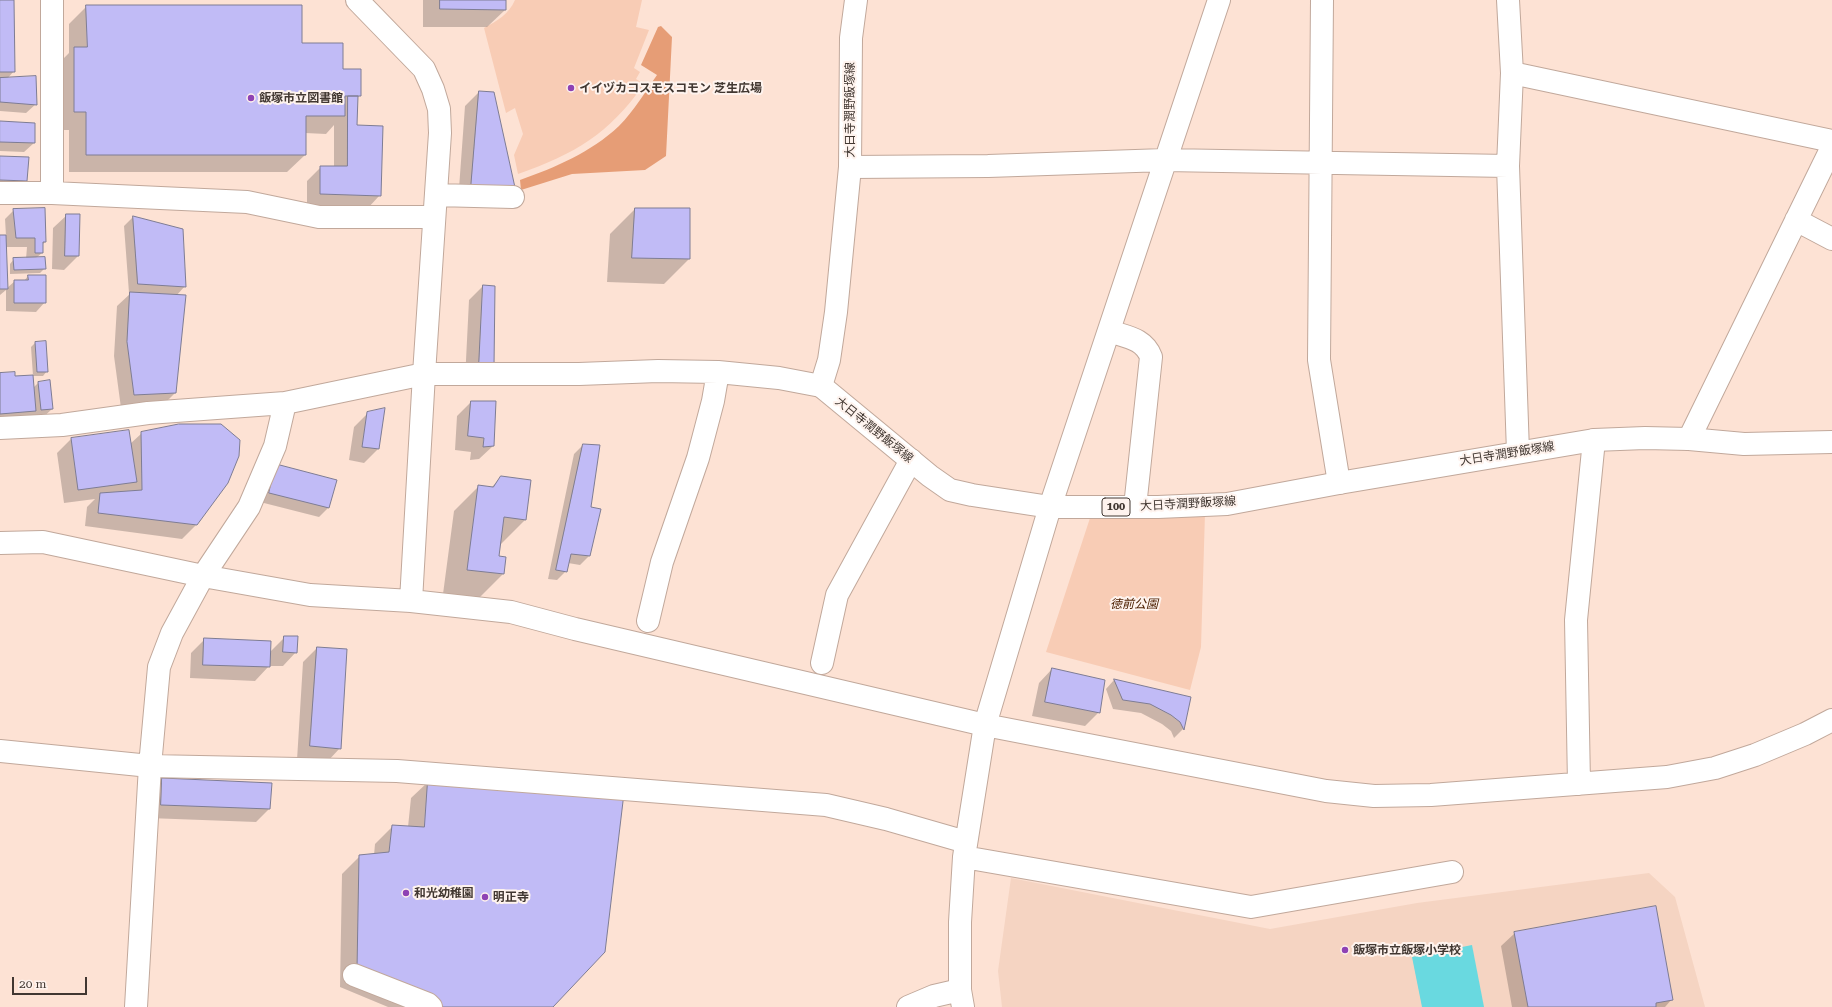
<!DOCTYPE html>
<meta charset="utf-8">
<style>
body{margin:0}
#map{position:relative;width:1832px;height:1007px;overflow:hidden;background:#fde2d4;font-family:"Roboto Serif",serif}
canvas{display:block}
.scale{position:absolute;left:12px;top:977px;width:75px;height:18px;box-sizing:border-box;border:2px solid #413731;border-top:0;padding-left:5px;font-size:12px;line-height:14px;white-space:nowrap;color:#413731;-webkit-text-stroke:3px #fef3ee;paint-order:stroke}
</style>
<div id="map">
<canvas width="1832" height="1007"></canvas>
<div class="scale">20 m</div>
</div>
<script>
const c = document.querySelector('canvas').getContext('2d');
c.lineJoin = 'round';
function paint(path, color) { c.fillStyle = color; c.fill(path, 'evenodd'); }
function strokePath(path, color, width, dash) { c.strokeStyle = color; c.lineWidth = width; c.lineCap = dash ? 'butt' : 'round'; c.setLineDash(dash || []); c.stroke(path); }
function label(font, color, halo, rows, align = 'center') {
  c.font = font + ' "Roboto Serif","Noto Sans JP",serif'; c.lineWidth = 4; c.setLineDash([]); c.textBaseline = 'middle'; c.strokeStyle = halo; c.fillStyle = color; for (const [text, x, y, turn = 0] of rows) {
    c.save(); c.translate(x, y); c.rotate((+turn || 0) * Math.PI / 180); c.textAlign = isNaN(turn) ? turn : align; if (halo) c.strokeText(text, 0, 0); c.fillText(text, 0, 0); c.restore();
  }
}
paint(new Path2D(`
 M 1649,873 L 1675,897 L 1705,1007 L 1002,1007 L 998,971 L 1011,878 L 1270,929 L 1417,903 Z`), '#f5d4c2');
paint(new Path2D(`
 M 515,0 L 642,0 L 636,27 L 649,30 L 634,68 L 640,72 L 636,79 L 644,84 C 609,134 575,154 518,174 L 514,155 L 523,134 L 515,108 L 506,113 L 484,28 C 497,21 509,14 515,0 Z
 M 1205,513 L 1201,647 L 1190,690 L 1046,652 L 1090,518 Z`), '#f8ccb5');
paint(new Path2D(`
 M 661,26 L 672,37 L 666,156 L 645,170 L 572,174 L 521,190 L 520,180 C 556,167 590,153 619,126 C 634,111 645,92 657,75 L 641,65 L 658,27 Z`), '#e69d76');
paint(new Path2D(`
 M 1472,945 L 1484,1007 L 1422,1007 L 1412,957 Z`), '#69d9e0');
paint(new Path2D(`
 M 0,0 L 13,0 L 14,71 L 7,79 L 36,104 L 26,113 L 0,111 Z
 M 423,0 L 505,0 L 505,10 L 487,27 L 423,27 Z
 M 87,6 L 301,44 L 342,70 L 360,95 L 357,98 L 356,126 L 380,195 L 367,209 L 307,207 L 307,181 L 321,167 L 334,167 L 334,125 L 326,134 L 305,133 L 305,155 L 287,172 L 69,172 L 69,130 L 57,130 L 56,66 L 69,53 L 69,24 Z
 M 479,92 L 515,192 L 458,202 L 465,106 Z
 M 0,122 L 34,143 L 24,152 L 0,151 Z
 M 0,157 L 28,158 L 26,181 L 22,185 L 0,184 Z
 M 635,209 L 689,259 L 664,284 L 607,282 L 610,234 Z
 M 14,210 L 45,242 L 42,245 L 42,253 L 36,258 L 45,268 L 40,273 L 10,274 L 10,264 L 14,259 L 26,259 L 27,247 L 6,247 L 7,288 L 15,281 L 24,281 L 28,276 L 45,276 L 45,302 L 36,312 L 6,311 L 6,290 L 0,295 L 0,236 L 6,236 L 5,219 Z
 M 67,215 L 78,256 L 64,270 L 52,269 L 53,228 Z
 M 133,217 L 182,230 L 185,286 L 176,296 L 175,393 L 161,407 L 121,408 L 114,356 L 117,306 L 131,293 L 129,293 L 124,226 Z
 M 483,286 L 479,380 L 465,380 L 469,300 Z
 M 45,342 L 47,371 L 43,376 L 32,376 L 33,388 L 38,383 L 52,409 L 38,422 L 0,426 L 0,374 L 14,378 L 33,376 L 31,347 L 35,343 Z
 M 471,402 L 493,446 L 479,459 L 470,460 L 471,452 L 455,450 L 457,416 Z
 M 384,410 L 378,449 L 364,463 L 349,460 L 354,427 L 368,413 Z
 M 128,431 L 130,444 L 142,433 L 196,525 L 182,539 L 85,526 L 87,507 L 95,499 L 64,503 L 57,453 L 71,439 Z
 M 583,445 L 590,508 L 589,556 L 580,565 L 568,563 L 566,571 L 557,580 L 548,579 L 574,454 Z
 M 267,474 L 335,480 L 328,508 L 319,517 L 260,502 Z
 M 501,477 L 525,520 L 500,545 L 498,557 L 503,574 L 478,599 L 443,594 L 454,511 L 479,486 L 491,488 Z
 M 285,637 L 296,652 L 283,666 L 269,666 L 255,681 L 190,678 L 191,653 L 205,639 L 269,653 Z
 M 317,648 L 340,748 L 327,762 L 297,760 L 303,662 Z
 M 1052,669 L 1099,712 L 1085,726 L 1032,716 L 1039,683 Z
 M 1114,680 L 1190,698 L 1183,729 L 1174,738 L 1171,731 L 1162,724 L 1141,713 L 1113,709 L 1106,689 Z
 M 162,779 L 269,809 L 256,822 L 148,818 L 148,793 Z
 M 429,781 L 551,1007 L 388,1007 L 340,987 L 342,874 L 360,856 L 374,855 L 375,844 L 393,826 L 408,827 L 411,798 Z
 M 1515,933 L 1672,999 L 1665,1007 L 1512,1007 L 1501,946 Z`), '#0003');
const building = new Path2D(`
 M 0,0 L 14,0 L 15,72 L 0,72 Z
 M 440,0 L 506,0 L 506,10 L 440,9 Z
 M 86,5 L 302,5 L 302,43 L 343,43 L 343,69 L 361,69 L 361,96 L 345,96 L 345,116 L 306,116 L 306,155 L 86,155 L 86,112 L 74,112 L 74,47 L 87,47 Z
 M 36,76 L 37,105 L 0,102 L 0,78 Z
 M 479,91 L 494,92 L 516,192 L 471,188 Z
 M 348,96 L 358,96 L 357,125 L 383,126 L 381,196 L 320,194 L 320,166 L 347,166 Z
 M 0,121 L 35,123 L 35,143 L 0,142 Z
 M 0,156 L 29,157 L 27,181 L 0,180 Z
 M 45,208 L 46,242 L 43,242 L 43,253 L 35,253 L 35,238 L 16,238 L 13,209 Z
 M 635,208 L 690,208 L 690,259 L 632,258 Z
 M 66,214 L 80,214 L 79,256 L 65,256 Z
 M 133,216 L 183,229 L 186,287 L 138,284 Z
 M 0,235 L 6,235 L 8,289 L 0,289 Z
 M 45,257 L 46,269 L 14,270 L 13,258 Z
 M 28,275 L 46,275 L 46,303 L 14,303 L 14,280 L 28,280 Z
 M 483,285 L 495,286 L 494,366 L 479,366 Z
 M 130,292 L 186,295 L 176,393 L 134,395 L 127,342 Z
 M 46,341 L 48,372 L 37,372 L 35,342 Z
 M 15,372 L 15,376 L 33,375 L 36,411 L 0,414 L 0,373 Z
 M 50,380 L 53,409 L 41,410 L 38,382 Z
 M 471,401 L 496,401 L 494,446 L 483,447 L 484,438 L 468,436 Z
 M 385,408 L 379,449 L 362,447 L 367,412 Z
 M 179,424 L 221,424 L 240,440 L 239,456 L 228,483 L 197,525 L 98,513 L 100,493 L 142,490 L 141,432 Z
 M 129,430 L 137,482 L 78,490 L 71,438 Z
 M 583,444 L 600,445 L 591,507 L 601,509 L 590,556 L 571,554 L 567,572 L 556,570 Z
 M 276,464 L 337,480 L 329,508 L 269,493 Z
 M 501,476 L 531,480 L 526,520 L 504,517 L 499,556 L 506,557 L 504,574 L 467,570 L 478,485 L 493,487 Z
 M 284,636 L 298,636 L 297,653 L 283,652 Z
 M 204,638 L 271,641 L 270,667 L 203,665 Z
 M 317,647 L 347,649 L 341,749 L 310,746 Z
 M 1052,668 L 1105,680 L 1100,713 L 1045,702 Z
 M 1114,679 L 1191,697 L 1184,730 L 1180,722 L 1171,715 L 1150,704 L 1123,700 Z
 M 162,778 L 272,783 L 270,809 L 161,805 Z
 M 428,780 L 624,793 L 605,952 L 553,1007 L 440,1007 L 357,969 L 359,855 L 389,852 L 392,825 L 424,827 Z
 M 1656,906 L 1673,1000 L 1656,1003 L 1656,1007 L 1528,1007 L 1514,932 Z`);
paint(building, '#c1bbf6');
strokePath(building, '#7e7c93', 1);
const minor = new Path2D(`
 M 52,0 L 52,193
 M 357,0 L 424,69 L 433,89 L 439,109 L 440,133 L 424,374 L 411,601
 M 1322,0 L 1319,360 L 1339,483
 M 1508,0 L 1512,73 L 1508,166 L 1518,452
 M 1512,73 L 1832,141
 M 850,167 L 988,166 L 1165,160 L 1508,166
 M 0,193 L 52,193 L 247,202 L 319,217 L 434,217
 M 436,195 L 513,197
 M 1796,220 L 1832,239
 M 1109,331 C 1126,337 1144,338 1151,357 L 1135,507
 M 0,428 L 62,425 L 148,413 L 285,403 L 424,374 L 579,374 L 658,371 L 718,372 L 779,378 L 821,386
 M 1689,439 L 1832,147
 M 0,543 L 43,542 L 203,576 L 310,595 L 411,601 L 511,612 L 575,629 L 985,725 L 1326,791 L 1374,796 L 1431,795 L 1667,777 L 1715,768 L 1755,755 L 1805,734 L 1832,720
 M 648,621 L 662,562 L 698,458 L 713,401 L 718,372
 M 822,663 L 837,595 L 911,460
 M 0,751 L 150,766 L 397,771 L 826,805 L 886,819 L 966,842
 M 1579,784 L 1576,620 L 1594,440
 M 964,857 L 1251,907 L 1452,872
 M 354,975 L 428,1004 L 431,1007
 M 136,1007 L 150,766 L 159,667 L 172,633 L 203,576 L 249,507 L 275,446 L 285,403
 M 908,1007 L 934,996 L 960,990
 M 963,1007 L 960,990 L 960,922 L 964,857 L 985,725 L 1050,507 L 1219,0`);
const major = new Path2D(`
 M 856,0 L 851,38 L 850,167 L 836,312 L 829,360 L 821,386 L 930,476 L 950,490 L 972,495 L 1050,507 L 1158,507 L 1227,504 L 1339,483 L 1594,440 L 1645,438 L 1689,439 L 1744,444 L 1832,442`);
strokePath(minor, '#c1a89b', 24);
strokePath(major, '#c1a89b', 24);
strokePath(minor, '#fff', 22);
strokePath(major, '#fff', 22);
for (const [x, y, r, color] of [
 [571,88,4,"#8e42b4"],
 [251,98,4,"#8e42b4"],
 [406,893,4,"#8e42b4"],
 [485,897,4,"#8e42b4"],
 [1345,950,4,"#8e42b4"]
]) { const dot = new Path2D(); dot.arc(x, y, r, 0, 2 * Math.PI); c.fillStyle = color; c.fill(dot); strokePath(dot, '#fef3ee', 1.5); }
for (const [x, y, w] of [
 [1116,507,28]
]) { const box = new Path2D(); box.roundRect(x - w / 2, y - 9, w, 18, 3); c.fillStyle = '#fef3ee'; c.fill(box); strokePath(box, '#413731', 1); }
label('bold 11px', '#413731', null, [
 ["100",1116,507]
]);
label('bold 12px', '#413731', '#fef3ee', [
 ["イイヅカコスモスコモン 芝生広場",579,88],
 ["飯塚市立図書館",259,98],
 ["和光幼稚園",414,893],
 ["明正寺",493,897],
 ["飯塚市立飯塚小学校",1353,950]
], 'left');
label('12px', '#413731', '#fef3ee', [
 ["大日寺潤野飯塚線",850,110,-90],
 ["大日寺潤野飯塚線",874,430,39],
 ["大日寺潤野飯塚線",1507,454,-9],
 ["大日寺潤野飯塚線",1188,504,-3]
]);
label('italic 12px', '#4d2002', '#fef3ee', [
 ["徳前公園",1134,604]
]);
</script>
